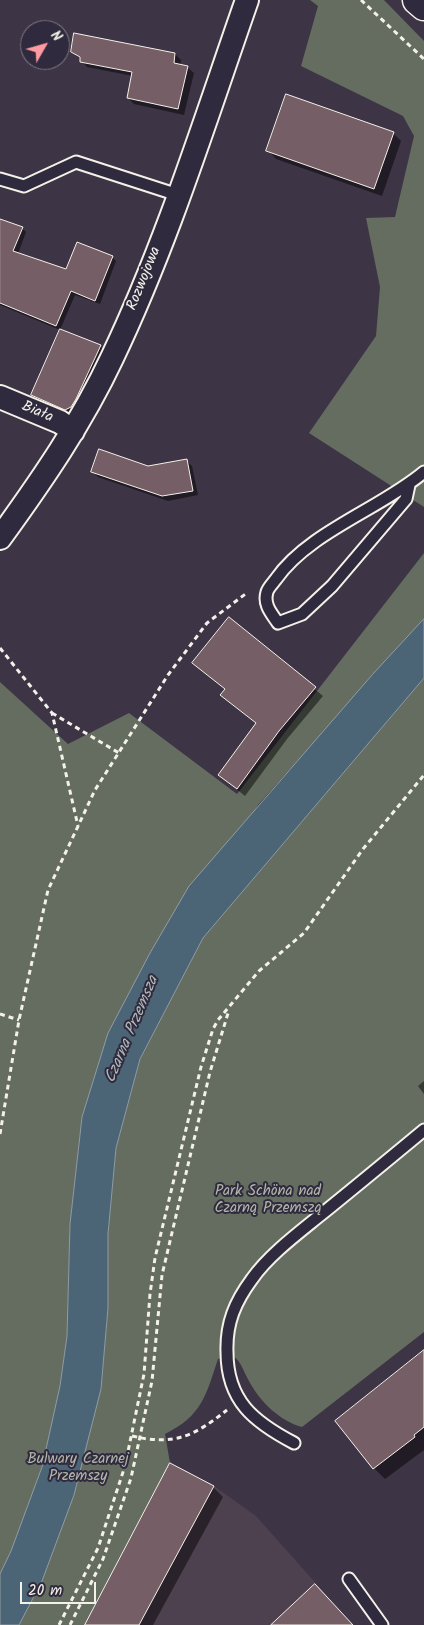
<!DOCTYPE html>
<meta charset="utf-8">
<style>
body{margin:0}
#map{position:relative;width:424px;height:1625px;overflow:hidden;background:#3d3445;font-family:Kalam,sans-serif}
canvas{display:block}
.north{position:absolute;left:20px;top:20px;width:50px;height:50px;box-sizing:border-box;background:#2f2a3d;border:1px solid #7e7a81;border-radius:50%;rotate:52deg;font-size:14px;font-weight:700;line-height:20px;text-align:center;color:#f4f1e8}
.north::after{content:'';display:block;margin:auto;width:18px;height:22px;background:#ff9aa2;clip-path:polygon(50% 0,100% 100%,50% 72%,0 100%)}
.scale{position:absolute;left:20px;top:1582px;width:76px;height:22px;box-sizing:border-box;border:2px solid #f4f1e8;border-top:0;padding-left:6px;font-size:15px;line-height:18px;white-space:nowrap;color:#f4f1e8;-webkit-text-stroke:4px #2f2a3d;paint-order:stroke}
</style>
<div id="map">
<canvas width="424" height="1625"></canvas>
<div class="north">N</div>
<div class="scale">20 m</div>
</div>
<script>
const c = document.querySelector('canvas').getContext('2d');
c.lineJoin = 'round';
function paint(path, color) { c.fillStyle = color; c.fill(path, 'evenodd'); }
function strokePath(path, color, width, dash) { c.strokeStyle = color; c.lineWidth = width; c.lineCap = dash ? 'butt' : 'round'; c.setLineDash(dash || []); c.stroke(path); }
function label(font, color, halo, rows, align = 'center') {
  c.font = font + ' Kalam,sans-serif'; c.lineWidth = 4; c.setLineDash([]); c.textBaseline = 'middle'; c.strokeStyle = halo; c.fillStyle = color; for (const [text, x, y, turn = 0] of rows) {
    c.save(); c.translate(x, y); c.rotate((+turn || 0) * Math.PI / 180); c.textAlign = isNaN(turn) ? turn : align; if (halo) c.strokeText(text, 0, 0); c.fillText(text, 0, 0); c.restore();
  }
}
paint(new Path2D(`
 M 214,1486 L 256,1516 L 353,1625 L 85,1625 Z`), '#4e414f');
paint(new Path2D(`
 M 310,0 L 384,0 L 424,41 L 424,507 L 309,433 L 376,336 L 380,287 L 366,218 L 395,217 L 414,136 L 403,116 L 301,66 L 318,6 Z
 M 424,553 L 424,619 L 258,805 L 82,1117 L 70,1224 L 67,1336 L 60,1386 L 101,1389 L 108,1308 L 108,1234 L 116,1148 L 140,1059 L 203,938 L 424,678 L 424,1332 L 302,1427 C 280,1421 260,1402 249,1381 C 243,1371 242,1362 232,1355 L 218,1359 C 206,1395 202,1416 165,1434 L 170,1463 L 85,1625 L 0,1625 L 0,682 L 68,744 L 129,713 L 237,794 Z`), '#646d60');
const water = new Path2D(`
 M 424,619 L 424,678 L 203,938 L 140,1059 L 116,1148 L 108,1234 L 108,1308 L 101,1389 L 74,1495 L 42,1581 L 19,1625 L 0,1625 L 0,1574 L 11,1551 L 42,1467 L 60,1386 L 67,1336 L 70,1224 L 82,1117 L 108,1033 L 150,953 L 189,886 L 372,675 Z`);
paint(water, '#4c6576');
strokePath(water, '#8f9da4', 1);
paint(new Path2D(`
 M 73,51 L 175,54 L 181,60 L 180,66 L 188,68 L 194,73 L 184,115 L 134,104 L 128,98 L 133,76 L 87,67 Z
 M 393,133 L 401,141 L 382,196 L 276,159 L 268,150 Z
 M 0,220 L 22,228 L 26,232 L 18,254 L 67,270 L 112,257 L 116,261 L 100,304 L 75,295 L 60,330 L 0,305 Z
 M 61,330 L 101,347 L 109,355 L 74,417 L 41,403 L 33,395 Z
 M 187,461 L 192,466 L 198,495 L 168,501 L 98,477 L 93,472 L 148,467 Z
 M 229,619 L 323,696 L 287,739 L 245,796 L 219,775 L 257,724 L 222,695 L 226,689 Z
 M 424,1081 L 424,1094 L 418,1086 Z
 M 424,1352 L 424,1450 L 385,1479 L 374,1468 Z
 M 213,1487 L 223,1497 L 153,1625 L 87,1625 Z`), '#0007');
const building = new Path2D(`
 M 74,33 L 175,53 L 174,63 L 188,66 L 178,109 L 127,98 L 132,72 L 80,62 L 80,57 L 71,52 Z
 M 286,94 L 394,132 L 374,189 L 266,151 Z
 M 0,219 L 23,227 L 13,251 L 66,269 L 77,242 L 113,256 L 95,301 L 71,291 L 56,326 L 0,303 Z
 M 60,329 L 101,345 L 76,399 L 71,407 L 65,410 L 31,395 Z
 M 99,449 L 148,466 L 187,459 L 193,491 L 162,496 L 91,472 Z
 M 229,617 L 316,687 L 279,731 L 237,789 L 218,775 L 256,723 L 220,695 L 225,689 L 192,663 Z
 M 424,1350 L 424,1427 L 414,1435 L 415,1437 L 373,1469 L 335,1421 Z
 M 170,1463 L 214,1486 L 139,1625 L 85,1625 Z
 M 315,1584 L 353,1625 L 271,1625 Z`);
paint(building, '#765e66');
strokePath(building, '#f4f1e8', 1);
const lane = new Path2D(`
 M 0,179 L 24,186 L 76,162 L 178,195
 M 409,485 L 406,499 L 332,586 L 302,614 L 278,623 C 272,614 263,605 267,592 C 268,588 273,583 276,579 C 309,532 380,509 424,472
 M 294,1443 C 254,1422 227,1401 227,1352 C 226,1323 235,1302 252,1279 C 268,1256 297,1234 318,1217 C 354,1188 389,1159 424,1130
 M 349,1579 L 382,1625`);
const street = new Path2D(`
 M 0,397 L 60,422 L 73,431
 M 0,538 C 42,480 82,422 112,358 C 167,243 205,120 247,0`);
const secondary = new Path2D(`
 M 417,0 L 424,6`);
strokePath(lane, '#f4f1e8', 15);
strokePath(street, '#f4f1e8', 26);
strokePath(secondary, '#f4f1e8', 31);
strokePath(new Path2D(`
 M 361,0 L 424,59
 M 0,648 L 52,713 L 78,826
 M 52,713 L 119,753
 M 0,1014 L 19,1020
 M 0,1134 L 19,1020 L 48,890 L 95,790 L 168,675 L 207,623 L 248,592
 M 132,1436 C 175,1446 194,1436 227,1410
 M 59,1625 L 98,1548 L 125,1466 L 144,1374 L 150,1294 L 155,1258 L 201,1067 L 213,1029 L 218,1020 L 259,971 L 304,933 L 363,849 L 424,775
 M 70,1625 L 103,1559 L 131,1478 L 152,1381 L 162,1275 L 210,1072 L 229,1010`), '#f4f1e8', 3, [5, 4]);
strokePath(lane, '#2f2a3d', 11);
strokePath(street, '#2f2a3d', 22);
strokePath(secondary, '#2f2a3d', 28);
label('15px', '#f4f1e8', '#2f2a3d', [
 ["Rozwojowa",145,279,-68],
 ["Biała",37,413,23]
]);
label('15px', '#b3b6ab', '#2f2a3d', [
 ["Park Schöna nad",268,1192],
 ["Czarną Przemszą",268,1209],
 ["Bulwary Czarnej",78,1460],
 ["Przemszy",78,1477]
]);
label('italic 16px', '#b1b9ba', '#2f2a3d', [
 ["Czarna Przemsza",133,1030,-67]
]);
</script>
